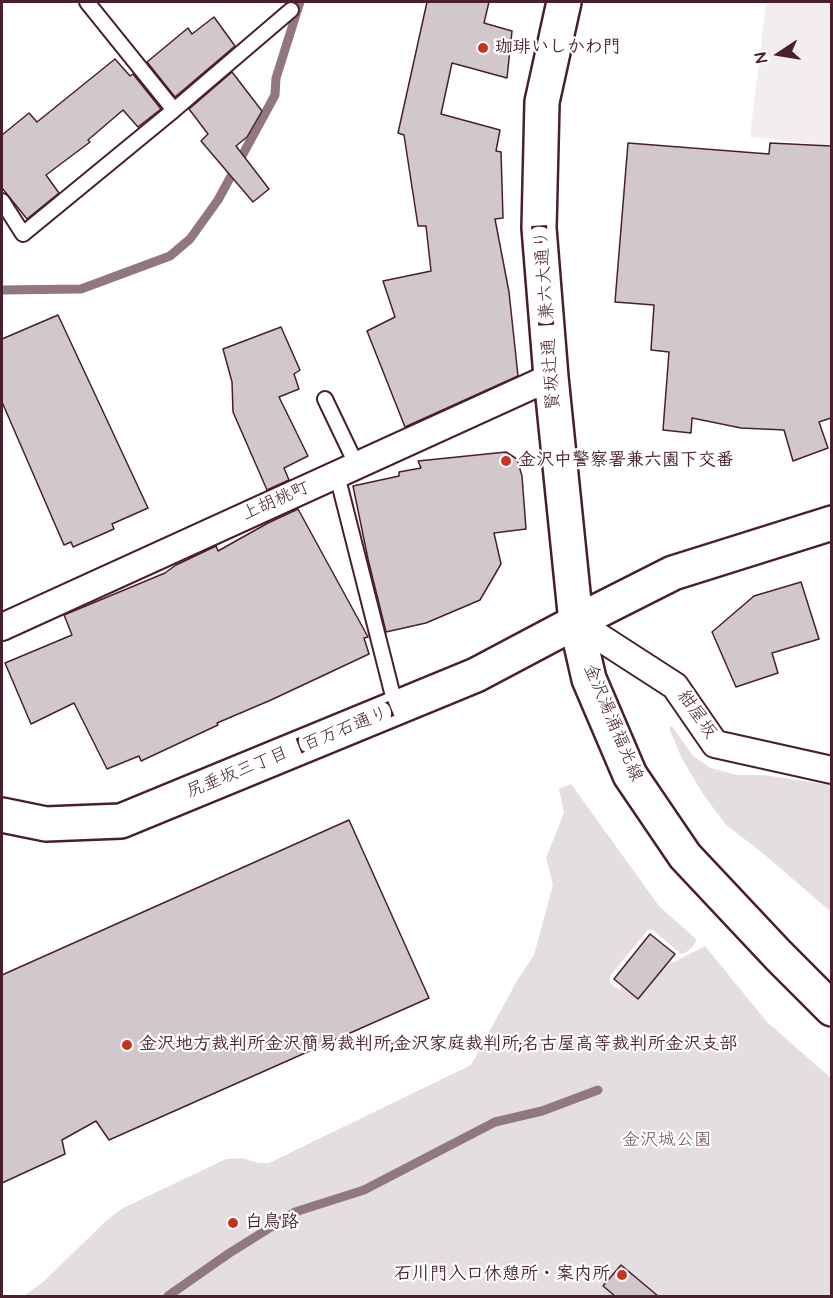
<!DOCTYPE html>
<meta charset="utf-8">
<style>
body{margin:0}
#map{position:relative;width:833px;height:1298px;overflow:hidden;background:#fff;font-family:"Architects Daughter",sans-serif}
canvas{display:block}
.frame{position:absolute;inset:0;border:3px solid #4a1f2b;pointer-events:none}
.north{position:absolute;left:749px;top:24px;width:60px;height:60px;-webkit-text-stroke:4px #fff;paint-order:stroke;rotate:258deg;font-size:16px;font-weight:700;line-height:24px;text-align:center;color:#4a1f2b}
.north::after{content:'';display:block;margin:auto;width:21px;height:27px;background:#4a1f2b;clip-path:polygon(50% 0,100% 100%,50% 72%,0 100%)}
</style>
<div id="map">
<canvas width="833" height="1298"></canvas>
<div class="frame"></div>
<div class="north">N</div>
</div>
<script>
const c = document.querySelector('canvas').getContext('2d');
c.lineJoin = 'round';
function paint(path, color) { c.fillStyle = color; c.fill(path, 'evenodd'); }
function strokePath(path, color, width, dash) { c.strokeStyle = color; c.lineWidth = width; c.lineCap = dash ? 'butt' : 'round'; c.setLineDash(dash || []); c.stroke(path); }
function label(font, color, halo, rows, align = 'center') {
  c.font = font + ' "Architects Daughter","Klee One",sans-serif'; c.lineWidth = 4.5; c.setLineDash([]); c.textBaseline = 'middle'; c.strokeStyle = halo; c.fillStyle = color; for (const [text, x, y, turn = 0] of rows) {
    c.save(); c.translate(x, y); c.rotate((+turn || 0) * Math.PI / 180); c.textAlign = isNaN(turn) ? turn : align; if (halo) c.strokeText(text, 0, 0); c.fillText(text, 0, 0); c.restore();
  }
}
paint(new Path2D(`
 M 766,2 L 831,2 L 831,146 L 750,137 Z`), '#f2eeef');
paint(new Path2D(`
 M 672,726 L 693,756 L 711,768 L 737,775 L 764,775 L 831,785 L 831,912 L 759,850 L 726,825 L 703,794 L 681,757 L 669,728 Z
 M 571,784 L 659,906 L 696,939 C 695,947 688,952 681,954 L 654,931 L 648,930 L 610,976 L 610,983 L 619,990 L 705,946 L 767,1022 L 831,1078 L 831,1296 L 24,1296 L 44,1281 L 107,1220 L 121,1209 L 226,1159 L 242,1158 L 259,1163 L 269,1163 L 471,1065 L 518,979 L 534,955 L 553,885 L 546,858 L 564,813 L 559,789 Z`), '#e5dee0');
strokePath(new Path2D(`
 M 2,290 L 81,289 L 170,256 L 190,239 L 218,200 L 275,95 L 276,78 L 300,2
 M 168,1296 L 228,1254 L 295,1212 L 364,1190 L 495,1122 L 542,1111 L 598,1090`), '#91787e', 9);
const building = new Path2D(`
 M 427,2 L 489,2 L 484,23 L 512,31 L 507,78 L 452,63 L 441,114 L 500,130 L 496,151 L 501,152 L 503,218 L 495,219 L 509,292 L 518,376 L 405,427 L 367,331 L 395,317 L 383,281 L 431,271 L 426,226 L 418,226 L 404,135 L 398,133 Z
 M 214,17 L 235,46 L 175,97 L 147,62 L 188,28 L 192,34 Z
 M 115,59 L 130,76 L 133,74 L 161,109 L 138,127 L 123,110 L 88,140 L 90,142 L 46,175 L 59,193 L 27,219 L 2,188 L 2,135 L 29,113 L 37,122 Z
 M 232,72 L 262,111 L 247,137 L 236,146 L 269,189 L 253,202 L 201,141 L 208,134 L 189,109 Z
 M 628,143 L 769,154 L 770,143 L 831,146 L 831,418 L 819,422 L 828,448 L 793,461 L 784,430 L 741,428 L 692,418 L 691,433 L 663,430 L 669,352 L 651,350 L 654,305 L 615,302 Z
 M 58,315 L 148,508 L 112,524 L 114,529 L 73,547 L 71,542 L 64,545 L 2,402 L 2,339 Z
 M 281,327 L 300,370 L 294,374 L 299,389 L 279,397 L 308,456 L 284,468 L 289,480 L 267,490 L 233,412 L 232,382 L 223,349 Z
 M 506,452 L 517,459 L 522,476 L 526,529 L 494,533 L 501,564 L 480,600 L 426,623 L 386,632 L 368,559 L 353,486 L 399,476 L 399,472 L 421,468 L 418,461 Z
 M 298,509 L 368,637 L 364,638 L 369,654 L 271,700 L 217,723 L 218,725 L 141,761 L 139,756 L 107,769 L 74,703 L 31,724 L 5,663 L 72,635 L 64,615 L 165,573 L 176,565 L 216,546 L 218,551 L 268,523 Z
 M 801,582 L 819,639 L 772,653 L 778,673 L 736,687 L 712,632 L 754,596 Z
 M 349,820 L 429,998 L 109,1140 L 96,1121 L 62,1140 L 65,1154 L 2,1183 L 2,975 Z
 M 650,934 L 675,954 L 638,999 L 614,979 Z
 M 621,1265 L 658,1296 L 615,1296 L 603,1286 Z`);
paint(building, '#d2c7cb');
strokePath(building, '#4a1f2b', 1.5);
const lane = new Path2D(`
 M 174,110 L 291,10
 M 2,201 L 23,234 L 174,110 L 87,2
 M 325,399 L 357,466
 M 337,475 L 396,708`);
const street = new Path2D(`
 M 576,622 L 675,686 L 715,744 L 832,770
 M 2,627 L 551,377`);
const primary = new Path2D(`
 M 832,523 L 673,573 L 576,622 L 589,679 L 630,775 L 685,856 L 778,955 L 832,1009`);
const highway = new Path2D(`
 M 2,815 L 46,824 L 121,821 L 476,675 L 576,622 L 551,377 L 539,228 L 542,102 L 564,2`);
strokePath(lane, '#4a1f2b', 18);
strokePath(street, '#4a1f2b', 30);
strokePath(primary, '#4a1f2b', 38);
strokePath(highway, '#4a1f2b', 38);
strokePath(lane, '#fff', 14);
strokePath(street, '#fff', 26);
strokePath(primary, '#fff', 33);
strokePath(highway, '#fff', 33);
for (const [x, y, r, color] of [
 [483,48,6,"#c8321e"],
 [506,461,6,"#c8321e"],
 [127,1045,6,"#c8321e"],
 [233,1223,6,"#c8321e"],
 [622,1275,6,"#c8321e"]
]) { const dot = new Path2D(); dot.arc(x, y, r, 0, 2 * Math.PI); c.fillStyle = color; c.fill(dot); strokePath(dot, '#fff', 2); }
label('bold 18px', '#4a1f2b', '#fff', [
 ["珈琲いしかわ門",495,48],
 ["金沢中警察署兼六園下交番",518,461],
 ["金沢地方裁判所金沢簡易裁判所;金沢家庭裁判所;名古屋高等裁判所金沢支部",139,1045],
 ["白鳥路",245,1223],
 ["石川門入口休憩所・案内所",610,1275,"right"]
], 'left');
label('18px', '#4a1f2b', '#fff', [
 ["賢坂辻通【兼六大通り】",548,311,-94],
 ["上胡桃町",276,502,-24],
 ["紺屋坂",696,715,55],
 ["金沢湯涌福光線",612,723,67],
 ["尻垂坂三丁目【百万石通り】",296,750,-22]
]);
label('18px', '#714f58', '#fff', [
 ["金沢城公園",667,1141]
]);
</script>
